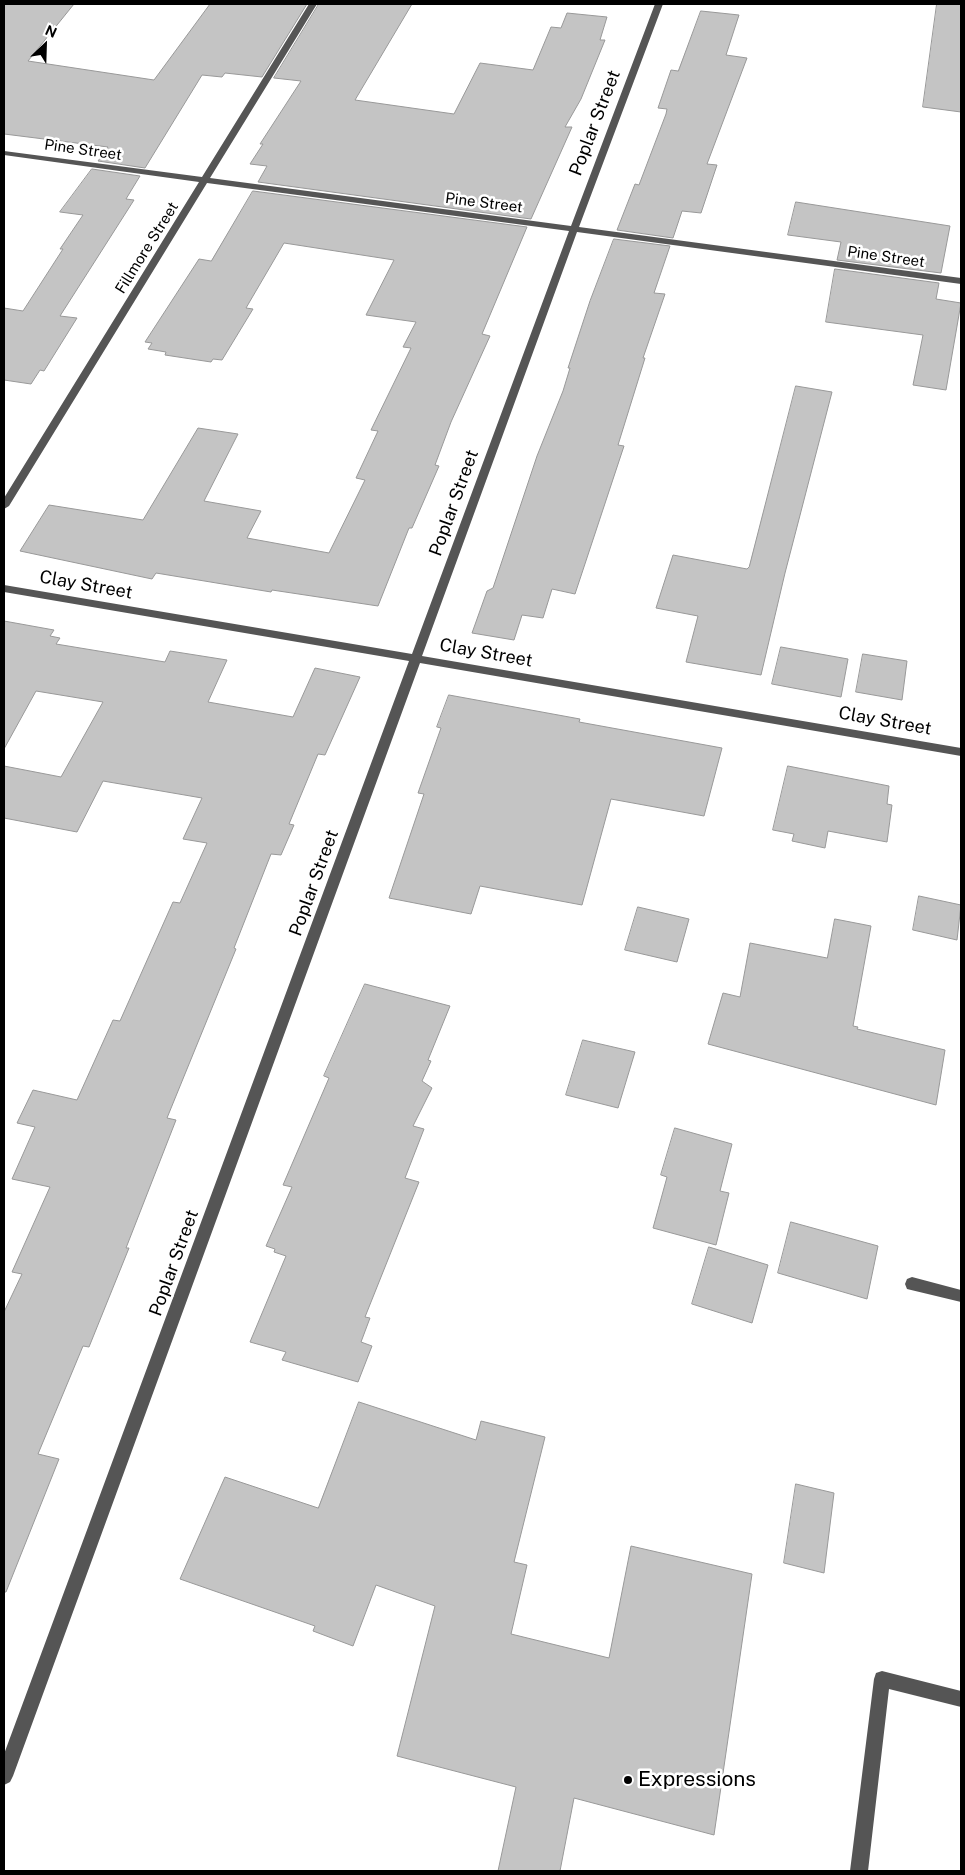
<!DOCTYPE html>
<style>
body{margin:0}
#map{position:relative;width:965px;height:1875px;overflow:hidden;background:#fff;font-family:"Public Sans",sans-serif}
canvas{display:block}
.frame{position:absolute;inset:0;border:5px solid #000;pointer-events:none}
.north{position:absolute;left:20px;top:20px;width:50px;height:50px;-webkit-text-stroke:4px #fff;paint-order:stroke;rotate:24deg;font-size:14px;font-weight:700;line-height:20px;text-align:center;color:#000}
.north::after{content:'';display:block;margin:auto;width:18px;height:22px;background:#000;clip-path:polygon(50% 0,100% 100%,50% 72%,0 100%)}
</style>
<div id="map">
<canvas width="965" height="1875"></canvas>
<div class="frame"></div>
<div class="north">N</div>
</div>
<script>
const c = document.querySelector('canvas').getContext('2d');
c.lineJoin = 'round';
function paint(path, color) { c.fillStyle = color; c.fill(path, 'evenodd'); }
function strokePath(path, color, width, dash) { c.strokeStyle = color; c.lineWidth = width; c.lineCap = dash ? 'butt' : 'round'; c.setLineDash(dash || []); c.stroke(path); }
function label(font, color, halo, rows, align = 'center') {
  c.font = font + ' "Public Sans",sans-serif'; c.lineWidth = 5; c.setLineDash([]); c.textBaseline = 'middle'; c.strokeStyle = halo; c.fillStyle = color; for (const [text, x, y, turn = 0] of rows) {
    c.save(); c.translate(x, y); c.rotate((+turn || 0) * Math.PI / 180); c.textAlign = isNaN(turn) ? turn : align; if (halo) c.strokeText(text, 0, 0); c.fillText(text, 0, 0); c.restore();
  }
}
const building = new Path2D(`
 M 4,4 L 74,4 L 28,61 L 154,80 L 210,4 L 307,4 L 262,77 L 225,73 L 222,77 L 202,75 L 145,168 L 98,161 L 108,147 L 4,134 Z
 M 319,4 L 412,4 L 355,100 L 454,114 L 480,63 L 533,70 L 551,27 L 561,28 L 567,13 L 607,17 L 600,40 L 605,40 L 581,99 L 565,127 L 572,127 L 531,219 L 258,182 L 267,166 L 250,164 L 263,144 L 260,144 L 301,81 L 274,78 Z
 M 937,4 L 961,4 L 961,112 L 923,107 Z
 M 701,11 L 739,15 L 726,55 L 747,58 L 707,164 L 717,165 L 701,213 L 682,211 L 673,238 L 617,230 L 635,184 L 639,185 L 666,114 L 667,109 L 658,108 L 671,70 L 678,71 Z
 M 92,169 L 140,176 L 126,199 L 134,200 L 60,316 L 77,318 L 44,371 L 40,370 L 31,384 L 4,380 L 4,308 L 23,311 L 63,249 L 60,249 L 83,215 L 60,212 Z
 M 253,191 L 527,227 L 482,334 L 490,336 L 451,422 L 435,465 L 439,466 L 412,528 L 409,528 L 378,606 L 272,590 L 271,592 L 156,573 L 152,579 L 20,551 L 49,505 L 143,520 L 198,428 L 238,434 L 204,501 L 261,511 L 247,538 L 329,553 L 365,480 L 356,478 L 378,431 L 371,430 L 411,348 L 403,347 L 416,322 L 366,315 L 394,260 L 284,243 L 246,308 L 253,309 L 222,360 L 213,359 L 211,362 L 165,355 L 166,352 L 148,349 L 152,343 L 145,342 L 199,259 L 211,261 Z
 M 796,202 L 950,226 L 941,273 L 837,260 L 841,242 L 788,235 Z
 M 614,239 L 670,246 L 654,293 L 665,294 L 643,358 L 645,358 L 618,445 L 624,446 L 575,594 L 552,589 L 543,618 L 522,615 L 514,640 L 472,633 L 487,591 L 493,588 L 537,456 L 563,391 L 570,368 L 568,368 L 590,301 Z
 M 835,269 L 939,283 L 936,299 L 961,303 L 946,390 L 913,385 L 923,335 L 826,322 Z
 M 796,386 L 832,392 L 785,573 L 761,675 L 686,662 L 698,616 L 656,608 L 673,555 L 747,569 L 749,567 Z
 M 4,621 L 54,630 L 50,636 L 60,638 L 56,644 L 165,662 L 170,651 L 227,660 L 208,702 L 293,717 L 315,668 L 360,677 L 325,755 L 318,754 L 289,824 L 294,825 L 281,855 L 271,854 L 234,948 L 236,949 L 167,1118 L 176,1120 L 126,1248 L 129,1248 L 89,1347 L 83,1346 L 38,1454 L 59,1459 L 6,1592 L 4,1592 L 4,1312 L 22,1274 L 12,1272 L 50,1187 L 12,1179 L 35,1127 L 17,1123 L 33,1090 L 77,1100 L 113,1020 L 120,1021 L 173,902 L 180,903 L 207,843 L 183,839 L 202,798 L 103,781 L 77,832 L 4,818 L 4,766 L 61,777 L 103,702 L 36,691 L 4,749 Z
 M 781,647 L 848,659 L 841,697 L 772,684 Z
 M 863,654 L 907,661 L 902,700 L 856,692 Z
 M 449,695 L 580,719 L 579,722 L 722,748 L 704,816 L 611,799 L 582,905 L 480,886 L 471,914 L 389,898 L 424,794 L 418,793 L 441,728 L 437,727 Z
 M 788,766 L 889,786 L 887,804 L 892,805 L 887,842 L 828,831 L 825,848 L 792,841 L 794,834 L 773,830 Z
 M 919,896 L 961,905 L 957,940 L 913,930 Z
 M 638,907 L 689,919 L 677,962 L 625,950 Z
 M 835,919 L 871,926 L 853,1026 L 858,1027 L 857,1029 L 945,1050 L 936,1105 L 708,1044 L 723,993 L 740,997 L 750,943 L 827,958 Z
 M 365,984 L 450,1006 L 428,1060 L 431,1061 L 422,1081 L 432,1088 L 413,1126 L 424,1129 L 405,1178 L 419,1182 L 365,1317 L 370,1318 L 361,1342 L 372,1346 L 358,1382 L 282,1360 L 286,1352 L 250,1342 L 286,1256 L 274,1252 L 275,1249 L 266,1246 L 292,1187 L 283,1185 L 329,1078 L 324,1076 Z
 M 583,1040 L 635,1052 L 618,1108 L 566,1095 Z
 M 675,1128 L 732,1144 L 720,1191 L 729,1193 L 716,1245 L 653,1228 L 667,1177 L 661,1175 Z
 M 791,1222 L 878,1246 L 867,1299 L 778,1273 Z
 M 709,1247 L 768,1265 L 752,1323 L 692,1304 Z
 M 359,1402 L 476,1440 L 481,1421 L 545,1437 L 514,1562 L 527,1565 L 511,1634 L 609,1658 L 631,1546 L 752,1574 L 714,1835 L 574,1798 L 560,1871 L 498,1871 L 516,1787 L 397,1756 L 435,1606 L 376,1585 L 353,1646 L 313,1631 L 315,1626 L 180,1579 L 225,1477 L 318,1508 Z
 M 796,1484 L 834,1493 L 824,1573 L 784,1563 Z`);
paint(building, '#c4c4c4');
strokePath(building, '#999', 1);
paint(new Path2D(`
 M 309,4 L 317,4 L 210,178 L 571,226 L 655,4 L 663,4 L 579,227 L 961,278 L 961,284 L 577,232 L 422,656 L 961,748 L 961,756 L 420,663 L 13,1776 L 10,1782 L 4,1785 L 4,1754 L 409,661 L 4,592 L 4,585 L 412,654 L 569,231 L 207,183 L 9,506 L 4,509 L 4,498 L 199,182 L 4,155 L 4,151 L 202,177 Z
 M 912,1277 L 961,1290 L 961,1302 L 907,1289 L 905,1284 L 907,1279 Z
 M 882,1671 L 961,1691 L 961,1707 L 889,1689 L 868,1871 L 850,1871 L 874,1679 L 876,1673 Z`), '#555');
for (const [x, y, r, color] of [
 [628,1780,5,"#000"]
]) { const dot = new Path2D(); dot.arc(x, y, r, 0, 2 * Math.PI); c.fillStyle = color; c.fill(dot); strokePath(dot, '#fff', 2); }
label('15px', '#000', '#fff', [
 ["Pine Street",83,150,8],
 ["Pine Street",484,203,7],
 ["Fillmore Street",147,248,-58],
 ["Pine Street",886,257,8]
]);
label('18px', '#000', '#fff', [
 ["Poplar Street",595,123,-69],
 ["Poplar Street",454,503,-70],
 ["Clay Street",86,585,10],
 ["Clay Street",486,653,10],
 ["Clay Street",885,721,10],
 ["Poplar Street",314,883,-70],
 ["Poplar Street",174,1263,-70]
]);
label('21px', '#000', '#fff', [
 ["Expressions",638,1780]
], 'left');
</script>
